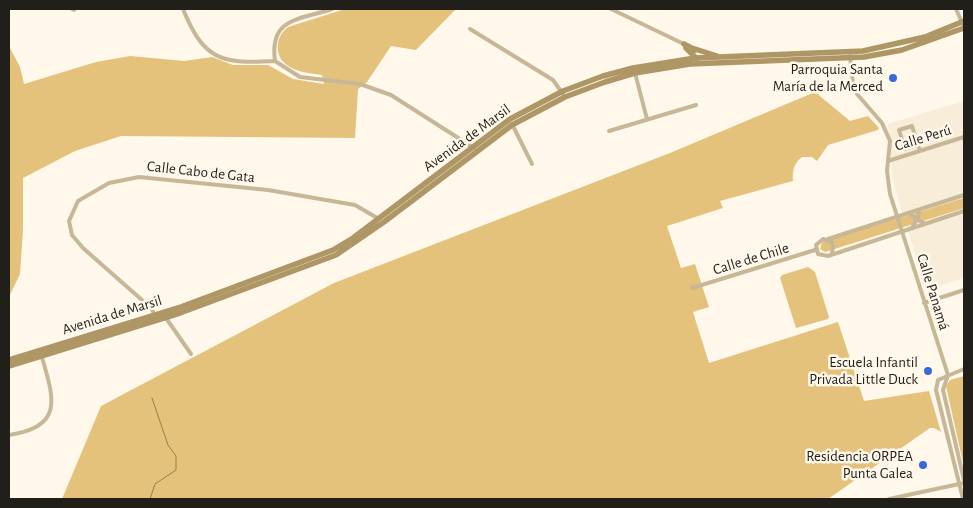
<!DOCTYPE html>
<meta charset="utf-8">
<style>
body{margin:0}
#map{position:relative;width:973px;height:508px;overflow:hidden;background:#fff8eb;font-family:"Alegreya Sans",sans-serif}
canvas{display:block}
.frame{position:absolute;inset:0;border:10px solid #211f1a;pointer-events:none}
</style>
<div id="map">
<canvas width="973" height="508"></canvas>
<div class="frame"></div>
</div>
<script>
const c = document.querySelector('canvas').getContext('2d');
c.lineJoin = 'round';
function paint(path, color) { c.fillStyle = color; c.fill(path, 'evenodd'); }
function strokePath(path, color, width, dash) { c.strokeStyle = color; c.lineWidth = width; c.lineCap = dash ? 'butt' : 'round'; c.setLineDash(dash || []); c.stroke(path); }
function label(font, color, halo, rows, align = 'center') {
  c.font = font + ' "Alegreya Sans",sans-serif'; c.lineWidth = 5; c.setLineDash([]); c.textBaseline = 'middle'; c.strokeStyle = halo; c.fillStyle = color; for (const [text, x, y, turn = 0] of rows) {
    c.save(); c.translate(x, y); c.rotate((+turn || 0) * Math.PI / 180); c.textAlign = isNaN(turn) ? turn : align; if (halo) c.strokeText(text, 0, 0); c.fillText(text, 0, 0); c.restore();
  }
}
paint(new Path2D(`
 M 964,101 L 964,278 L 926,290 L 893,182 L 888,124 Z`), '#f7edd9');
paint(new Path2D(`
 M 345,9 L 456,9 L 416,50 L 391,46 L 367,82 L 358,89 L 355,138 L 121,136 L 75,151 L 23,178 L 23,230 L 20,274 L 9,297 L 9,46 L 20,67 L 24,84 L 96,62 L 130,56 L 184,61 L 212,57 L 233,65 L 268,65 L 293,79 L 324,84 L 322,75 C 304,73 275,69 278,44 C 279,37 282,32 288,27 Z
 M 815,92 L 850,121 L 868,116 L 879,128 L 878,130 L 828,145 L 817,161 L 812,157 L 802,157 C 794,163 792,171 793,181 L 720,201 L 723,208 L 667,226 L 681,268 L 695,264 L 709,307 L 693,312 L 709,363 L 838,322 L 864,401 L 929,391 L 941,432 L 934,428 L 930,428 L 828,499 L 62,499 L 101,406 L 334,283 L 670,153 Z
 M 964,198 L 964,208 L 825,252 L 820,249 L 822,242 Z
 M 808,267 L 815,272 L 829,317 L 828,319 L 796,328 L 780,278 L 782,275 Z
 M 964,376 L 964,467 L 946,386 L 950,380 Z`), '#e4c27c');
strokePath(new Path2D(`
 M 150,499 L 155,484 L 176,470 L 176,456 L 168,445 L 152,398`), '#987e46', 1);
strokePath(new Path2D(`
 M 72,9 L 74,10
 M 183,9 C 204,61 222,64 275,61
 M 332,9 C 300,20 269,17 275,61 L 300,77 L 360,84 L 391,95 L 474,148
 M 611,9 L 684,44
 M 956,9 L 964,27
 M 470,29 L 553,80 L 565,97
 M 850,56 L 853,84 L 857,94 L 882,123 L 890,141 L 887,171 L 890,194 L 948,375
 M 635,73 L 647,119
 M 512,124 L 532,164
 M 609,131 L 696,105
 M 918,145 L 905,149 L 899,130 L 912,126 L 920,151
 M 888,161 L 964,137
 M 919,210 L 918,220 L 924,223
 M 909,213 L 914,217 L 916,221 L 913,226
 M 828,239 L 964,195
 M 832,253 L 833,247 L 832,242 L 823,239 L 816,245 L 818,254 L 828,256 L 964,211
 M 692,288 L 815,250
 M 924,303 L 964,290
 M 155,315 L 151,308 L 83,248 L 72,235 L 69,221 L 78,201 L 109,183 L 139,177 L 268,190 L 355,205 L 379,219
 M 166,318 L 191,354
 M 948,375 L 943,390 L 964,480
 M 9,435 C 66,427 53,396 41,354
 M 889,499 L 964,483
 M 963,499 L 936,390 L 938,380 L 964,369`), '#c7b797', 4);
strokePath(new Path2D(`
 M 684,44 L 695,50
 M 686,48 L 697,59
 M 692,48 L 717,56
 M 9,360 L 178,308 L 333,250 L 353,238 L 510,119 L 563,91 L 603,76 L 633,68 L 695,58 L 863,51 L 925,37 L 964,21
 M 9,366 L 180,313 L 336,255 L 384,222 L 512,125 L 565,97 L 605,82 L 635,73 L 690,64 L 864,57 L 902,50 L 964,28`), '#ae9665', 5.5);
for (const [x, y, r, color] of [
 [893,78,5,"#3968d8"],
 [928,371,5,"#3968d8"],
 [923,465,5,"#3968d8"]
]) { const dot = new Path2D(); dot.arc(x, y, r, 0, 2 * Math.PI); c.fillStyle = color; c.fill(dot); strokePath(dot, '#fff8eb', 2); }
label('15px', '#211f1a', '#fff8eb', [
 ["Parroquia Santa",883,69],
 ["María de la Merced",883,86],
 ["Escuela Infantil",918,362],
 ["Privada Little Duck",918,379],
 ["Residencia ORPEA",913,456],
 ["Punta Galea",913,473]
], 'right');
label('15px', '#211f1a', '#fff8eb', [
 ["Avenida de Marsil",467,138,-36],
 ["Calle Perú",923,138,-17],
 ["Calle Cabo de Gata",201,172,6],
 ["Calle de Chile",751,259,-17],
 ["Calle Panamá",933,292,73],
 ["Avenida de Marsil",112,315,-17]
]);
</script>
